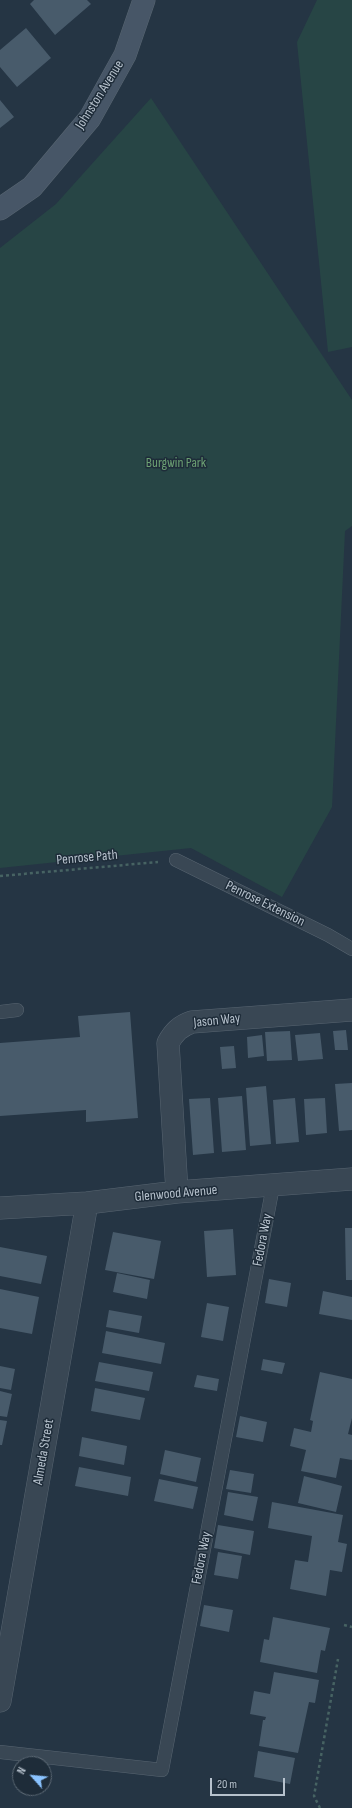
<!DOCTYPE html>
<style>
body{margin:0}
#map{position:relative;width:352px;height:1808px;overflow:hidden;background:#253544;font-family:"Sofia Sans Condensed",sans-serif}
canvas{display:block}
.north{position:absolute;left:12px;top:1756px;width:40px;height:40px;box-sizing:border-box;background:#1e2c39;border:1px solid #5b6874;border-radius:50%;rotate:297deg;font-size:11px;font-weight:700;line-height:16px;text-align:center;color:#b7c2cd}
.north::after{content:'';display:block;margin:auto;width:14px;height:18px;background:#8ac3ff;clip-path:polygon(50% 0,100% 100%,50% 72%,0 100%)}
.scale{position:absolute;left:210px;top:1778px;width:75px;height:18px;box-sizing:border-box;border:2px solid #b7c2cd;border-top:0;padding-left:5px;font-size:12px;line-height:14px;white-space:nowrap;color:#b7c2cd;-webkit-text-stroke:3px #1e2c39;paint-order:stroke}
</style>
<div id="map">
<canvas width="352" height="1808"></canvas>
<div class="north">N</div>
<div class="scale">20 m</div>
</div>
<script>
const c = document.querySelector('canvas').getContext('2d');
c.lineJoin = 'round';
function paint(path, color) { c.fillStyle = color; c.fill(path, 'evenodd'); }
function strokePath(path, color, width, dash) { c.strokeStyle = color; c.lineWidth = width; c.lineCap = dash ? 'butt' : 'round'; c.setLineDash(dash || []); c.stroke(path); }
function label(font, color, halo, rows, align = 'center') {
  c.font = font + ' "Sofia Sans Condensed",sans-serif'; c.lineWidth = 3; c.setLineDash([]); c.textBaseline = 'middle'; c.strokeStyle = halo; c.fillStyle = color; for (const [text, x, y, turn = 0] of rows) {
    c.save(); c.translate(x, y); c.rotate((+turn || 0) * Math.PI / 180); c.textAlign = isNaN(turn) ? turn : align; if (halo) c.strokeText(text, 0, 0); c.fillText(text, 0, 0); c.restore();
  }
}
paint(new Path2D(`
 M 317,0 L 352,0 L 352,347 L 328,352 L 297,42 Z
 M 151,98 L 352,400 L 352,526 L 345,531 L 332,807 L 282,897 L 191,848 L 0,868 L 0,248 L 56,204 Z`), '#274545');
paint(new Path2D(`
 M 34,0 L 87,0 L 91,4 L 55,35 L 30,4 Z
 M 26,28 L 51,58 L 17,87 L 0,67 L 0,50 Z
 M 0,100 L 14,117 L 0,128 Z
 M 130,1012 L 138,1118 L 86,1122 L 86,1110 L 0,1116 L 0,1043 L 80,1037 L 78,1016 Z
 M 346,1030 L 348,1050 L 335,1050 L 333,1031 Z
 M 290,1031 L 292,1060 L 267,1061 L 265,1032 Z
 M 320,1033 L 323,1059 L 298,1061 L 295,1035 Z
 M 262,1035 L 264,1056 L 248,1058 L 247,1037 Z
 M 234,1046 L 236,1068 L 222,1069 L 220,1047 Z
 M 352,1083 L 352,1130 L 339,1131 L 335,1084 Z
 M 266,1086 L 271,1144 L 250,1146 L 246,1088 Z
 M 242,1096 L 246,1150 L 222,1152 L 218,1098 Z
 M 210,1098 L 214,1153 L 193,1155 L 189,1099 Z
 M 295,1098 L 299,1142 L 276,1144 L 273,1100 Z
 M 325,1098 L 327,1133 L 306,1135 L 304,1099 Z
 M 345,1228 L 352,1228 L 352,1280 L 346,1280 Z
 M 233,1229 L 236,1275 L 207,1277 L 204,1231 Z
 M 113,1232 L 161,1241 L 154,1279 L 105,1270 Z
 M 0,1247 L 47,1256 L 41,1284 L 0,1276 Z
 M 117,1273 L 150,1280 L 147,1299 L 113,1292 Z
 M 269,1279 L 291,1283 L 287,1307 L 265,1303 Z
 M 0,1289 L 39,1297 L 32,1334 L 0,1328 Z
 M 323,1291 L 352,1297 L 352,1320 L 319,1314 Z
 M 207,1303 L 229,1307 L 223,1341 L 201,1337 Z
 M 109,1310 L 142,1316 L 139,1333 L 106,1327 Z
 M 106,1331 L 165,1343 L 161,1364 L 102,1353 Z
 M 263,1359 L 285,1363 L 282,1374 L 261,1370 Z
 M 99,1362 L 153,1372 L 149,1391 L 95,1381 Z
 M 0,1366 L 15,1369 L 11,1390 L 0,1388 Z
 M 320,1372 L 352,1379 L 352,1418 L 348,1434 L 352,1435 L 352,1460 L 340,1458 L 336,1478 L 301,1471 L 306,1450 L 290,1446 L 294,1428 L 311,1432 L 313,1421 L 310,1420 Z
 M 197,1375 L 219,1379 L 217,1391 L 194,1387 Z
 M 95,1388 L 145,1398 L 140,1420 L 91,1411 Z
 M 0,1391 L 12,1394 L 7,1417 L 0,1416 Z
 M 240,1416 L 267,1422 L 263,1442 L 236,1437 Z
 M 0,1420 L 7,1421 L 2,1445 L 0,1445 Z
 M 82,1437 L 127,1446 L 124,1465 L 79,1456 Z
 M 165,1450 L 201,1458 L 196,1482 L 160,1474 Z
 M 79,1467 L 131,1477 L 128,1496 L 75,1486 Z
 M 230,1470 L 254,1474 L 251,1493 L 226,1489 Z
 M 304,1476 L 342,1486 L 336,1512 L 298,1503 Z
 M 159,1479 L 198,1487 L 193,1509 L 154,1501 Z
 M 228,1492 L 258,1497 L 253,1521 L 224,1515 Z
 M 272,1502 L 343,1515 L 338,1542 L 347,1544 L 342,1572 L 330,1570 L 326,1596 L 290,1589 L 295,1560 L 308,1562 L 312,1536 L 268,1528 Z
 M 218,1525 L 254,1531 L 250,1555 L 214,1548 Z
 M 218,1552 L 242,1556 L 238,1579 L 214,1575 Z
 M 204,1605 L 233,1610 L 229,1632 L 200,1626 Z
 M 273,1617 L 330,1628 L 325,1651 L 321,1650 L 317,1673 L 260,1662 L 264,1639 L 269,1640 Z
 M 274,1672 L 319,1680 L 315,1703 L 309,1702 L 298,1753 L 259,1746 L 263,1720 L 265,1720 L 266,1717 L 250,1714 L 254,1691 L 270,1694 Z
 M 258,1751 L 295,1758 L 290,1784 L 254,1777 Z`), '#485b6b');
const lane = new Path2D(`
 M 176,860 L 328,935 L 352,949
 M 0,1012 L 17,1010
 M 0,1752 L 162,1770 L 273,1186`);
const street = new Path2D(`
 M 177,1192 L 168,1043 C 174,1032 180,1026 192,1022 L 352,1010
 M 0,1208 L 87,1203 L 177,1192 L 352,1179
 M 0,1701 L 87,1203`);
const secondary = new Path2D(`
 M 0,209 L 32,187 L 90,118 L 125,55 L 144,0`);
strokePath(lane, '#586571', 14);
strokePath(street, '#586571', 23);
strokePath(secondary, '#586571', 23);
strokePath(new Path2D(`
 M 0,876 L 158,862
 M 344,1625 L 352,1627
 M 320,1808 L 314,1796 L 338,1659`), '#476363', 2.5, [3, 3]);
strokePath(lane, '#394754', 13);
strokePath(street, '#394754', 22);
strokePath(secondary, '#475667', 22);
label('14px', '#b7c2cd', '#1e2c39', [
 ["Johnston Avenue",100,95,-58],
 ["Penrose Path",87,858,-5],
 ["Penrose Extension",265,904,26],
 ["Jason Way",217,1021,-6],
 ["Glenwood Avenue",176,1194,-5],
 ["Fedora Way",263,1240,-79],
 ["Almeda Street",44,1452,-80],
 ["Fedora Way",202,1558,-79]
]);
label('14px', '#6ca073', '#1e2c39', [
 ["Burgwin Park",176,463]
]);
</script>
